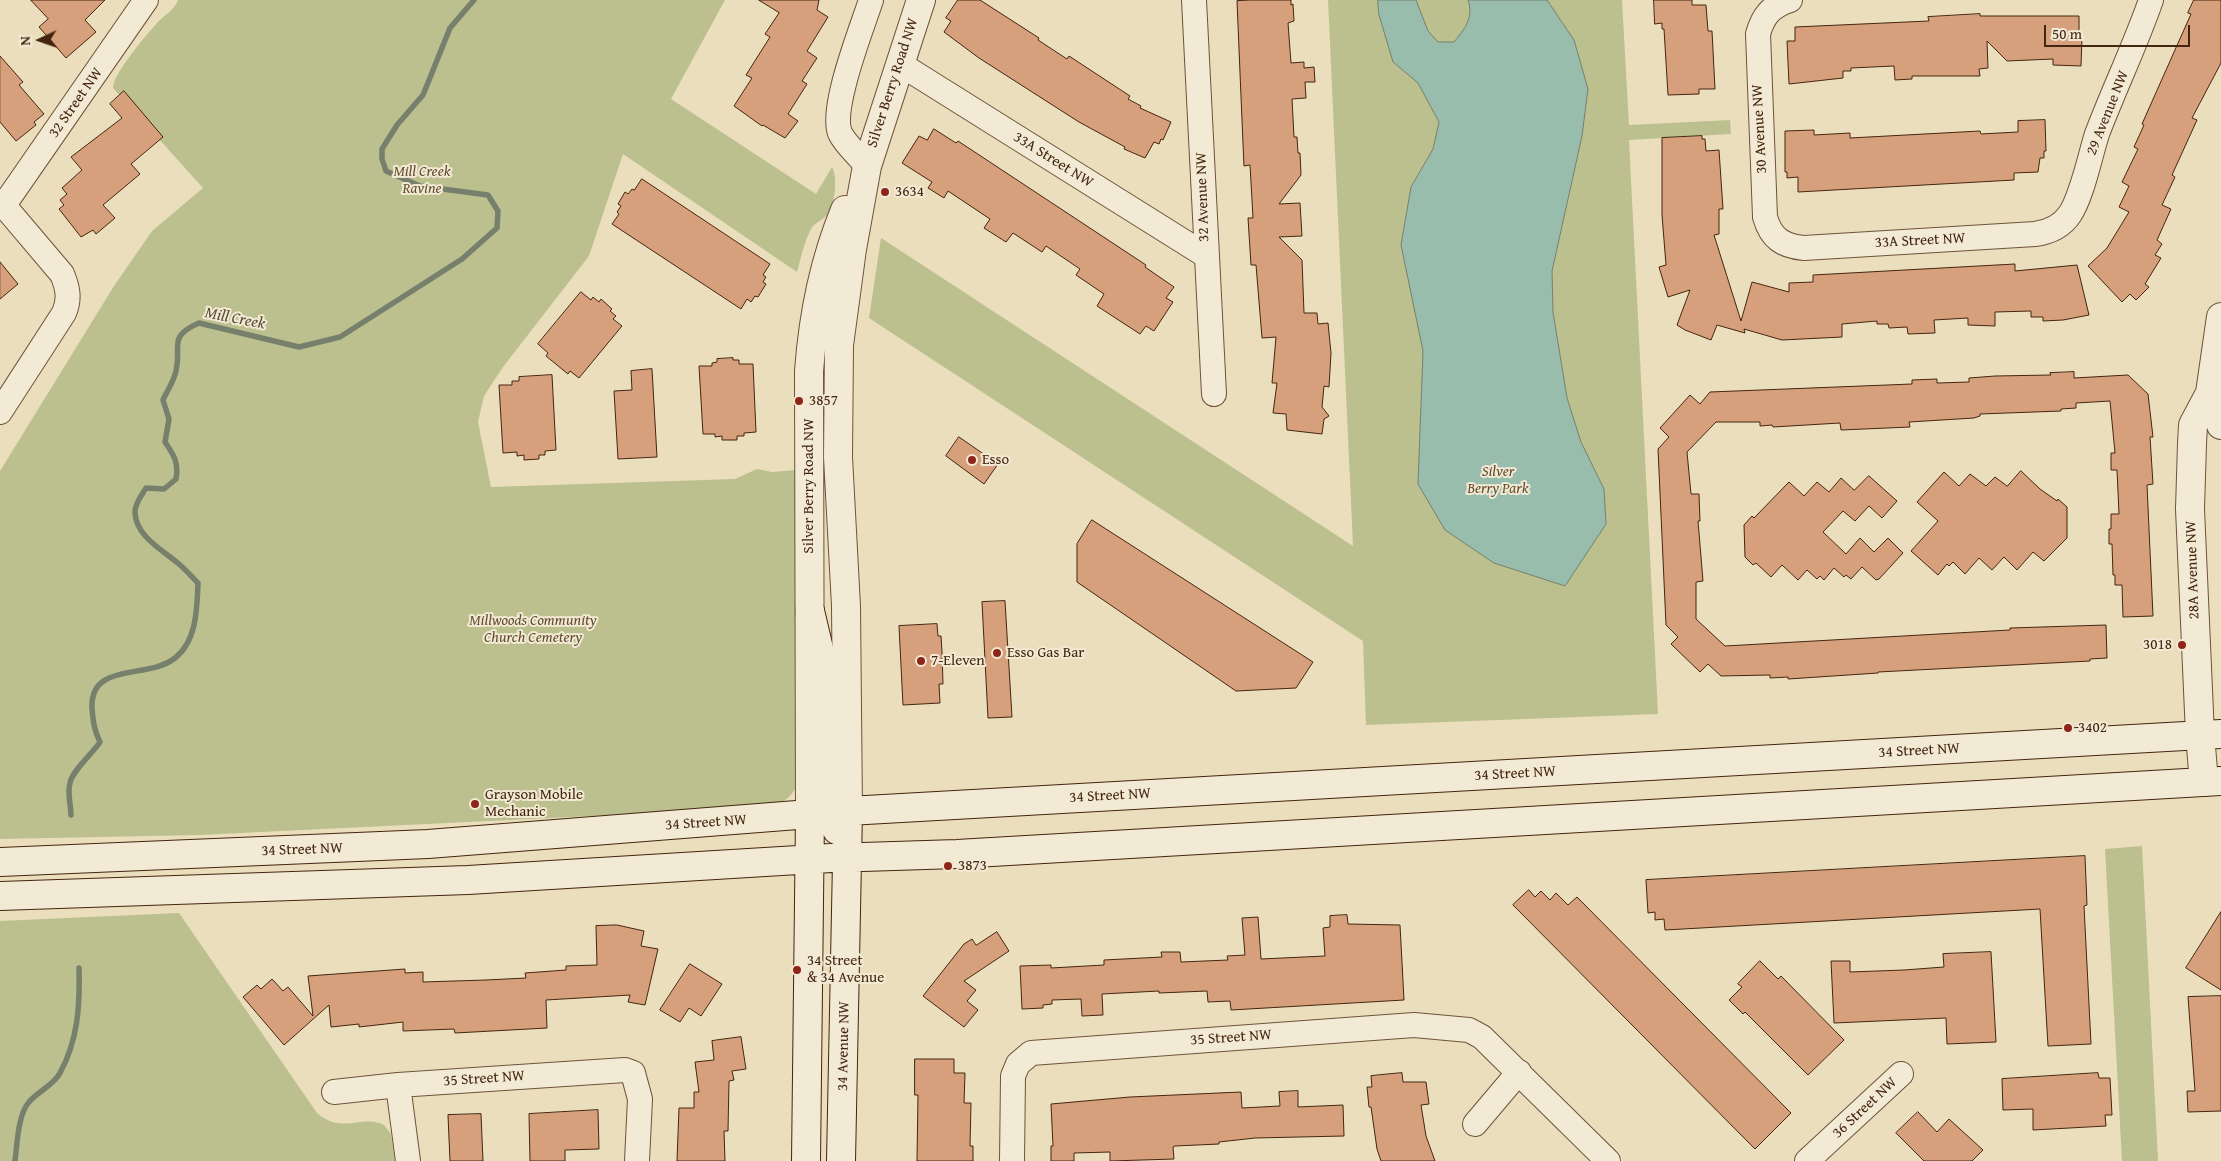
<!DOCTYPE html>
<style>
body{margin:0}
#map{position:relative;width:2221px;height:1161px;overflow:hidden;background:#ebdebd;font-family:"Gentium Book Plus",serif}
canvas{display:block}
.north{position:absolute;left:15px;top:15px;width:50px;height:50px;-webkit-text-stroke:4px #f2ead4;paint-order:stroke;rotate:267deg;font-size:14px;font-weight:700;line-height:20px;text-align:center;color:#44250f}
.north::after{content:'';display:block;margin:auto;width:18px;height:22px;background:#44250f;clip-path:polygon(50% 0,100% 100%,50% 72%,0 100%)}
.scale{position:absolute;left:2044px;top:25px;width:146px;height:22px;box-sizing:border-box;border:2px solid #44250f;border-top:0;padding-left:6px;font-size:15px;line-height:18px;white-space:nowrap;color:#44250f;-webkit-text-stroke:4px #f2ead4;paint-order:stroke}
</style>
<div id="map">
<canvas width="2221" height="1161"></canvas>
<div class="north">N</div>
<div class="scale">50 m</div>
</div>
<script>
const c = document.querySelector('canvas').getContext('2d');
c.lineJoin = 'round';
function paint(path, color) { c.fillStyle = color; c.fill(path, 'evenodd'); }
function strokePath(path, color, width, dash) { c.strokeStyle = color; c.lineWidth = width; c.lineCap = dash ? 'butt' : 'round'; c.setLineDash(dash || []); c.stroke(path); }
function label(font, color, halo, rows, align = 'center') {
  c.font = font + ' "Gentium Book Plus",serif'; c.lineWidth = 4; c.setLineDash([]); c.textBaseline = 'middle'; c.strokeStyle = halo; c.fillStyle = color; for (const [text, x, y, turn = 0] of rows) {
    c.save(); c.translate(x, y); c.rotate((+turn || 0) * Math.PI / 180); c.textAlign = isNaN(turn) ? turn : align; if (halo) c.strokeText(text, 0, 0); c.fillText(text, 0, 0); c.restore();
  }
}
paint(new Path2D(`
 M 178,0 L 725,0 L 671,99 L 816,194 L 832,167 C 838,177 835,206 827,215 C 822,221 813,223 810,231 C 804,243 801,258 797,272 L 623,154 L 589,256 L 503,367 L 484,396 L 478,422 L 491,487 L 735,479 L 757,469 L 772,472 L 796,470 L 800,781 C 788,802 782,805 758,808 L 199,835 L 0,839 L 0,471 L 114,286 L 152,231 L 203,188 L 113,88 C 112,75 147,34 157,23 C 164,15 174,11 178,0 Z
 M 1328,0 L 1622,0 L 1629,125 L 1730,120 L 1731,134 L 1629,140 L 1658,714 L 1366,725 L 1363,641 L 869,318 L 881,238 L 1353,546 Z
 M 2142,846 L 2158,1161 L 2122,1161 L 2105,849 Z
 M 179,913 L 317,1113 C 342,1135 363,1114 384,1125 L 391,1134 L 395,1161 L 0,1161 L 0,921 Z`), '#bbc08e');
const water = new Path2D(`
 M 1378,0 L 1416,0 L 1428,31 L 1438,42 L 1454,42 C 1465,29 1474,17 1468,0 L 1547,0 L 1574,40 L 1588,89 L 1582,136 L 1552,271 L 1553,312 L 1567,398 L 1581,442 L 1604,489 L 1606,524 L 1565,586 L 1494,563 L 1445,530 L 1418,484 L 1423,351 L 1401,245 L 1411,187 L 1433,149 L 1439,122 L 1418,83 L 1393,62 L 1379,15 Z`);
paint(water, '#99bdac');
strokePath(water, '#77806d', 1);
strokePath(new Path2D(`
 M 71,815 C 71,806 67,792 70,783 C 72,771 92,754 100,742 C 94,730 93,721 92,708 C 90,661 148,680 175,658 C 197,641 197,608 198,583 C 192,577 186,570 179,564 C 164,551 135,536 135,512 C 135,503 142,495 146,488 L 164,489 L 176,479 C 179,463 174,455 165,442 L 169,419 L 163,400 C 167,391 174,381 176,371 C 182,346 167,337 199,323 L 299,347 L 340,337 L 462,259 L 497,228 L 498,211 L 488,195 L 420,186 L 386,171 L 382,159 L 382,149 L 397,125 L 423,95 L 450,28 L 474,0
 M 15,1161 C 17,1145 18,1114 29,1102 C 38,1091 54,1085 60,1073 C 78,1040 80,1006 79,968`), '#77806d', 5.5);
const building = new Path2D(`
 M 31,0 L 105,0 L 85,20 L 96,32 L 66,58 L 39,27 L 48,19 Z
 M 759,0 L 819,0 L 817,10 L 828,17 L 807,51 L 817,58 L 802,81 L 807,84 L 788,114 L 798,121 L 785,138 L 763,125 L 762,126 L 734,106 L 752,78 L 746,75 L 770,37 L 765,34 L 779,13 Z
 M 958,0 L 980,0 L 1039,38 L 1038,40 L 1067,59 L 1069,56 L 1130,96 L 1128,99 L 1141,106 L 1140,108 L 1171,122 L 1163,140 L 1161,139 L 1159,144 L 1154,142 L 1145,158 L 1124,149 L 1125,147 L 1079,122 L 979,58 L 944,32 L 951,21 L 946,18 Z
 M 1252,0 L 1291,0 L 1291,5 L 1293,4 L 1294,21 L 1288,23 L 1291,63 L 1304,62 L 1304,68 L 1314,67 L 1315,82 L 1305,82 L 1306,98 L 1292,99 L 1294,137 L 1297,137 L 1298,153 L 1300,153 L 1301,175 L 1279,204 L 1300,203 L 1302,236 L 1279,237 L 1302,260 L 1304,313 L 1317,313 L 1318,324 L 1328,323 L 1331,353 L 1329,387 L 1324,386 L 1322,407 L 1329,416 L 1324,419 L 1322,434 L 1287,430 L 1286,414 L 1273,413 L 1277,383 L 1272,383 L 1276,337 L 1262,338 L 1256,265 L 1251,265 L 1248,218 L 1253,218 L 1250,165 L 1244,166 L 1243,144 L 1237,1 Z
 M 1654,0 L 1692,0 L 1692,5 L 1706,5 L 1708,31 L 1712,31 L 1715,89 L 1699,89 L 1699,94 L 1668,95 L 1664,29 L 1662,29 L 1662,23 L 1655,24 Z
 M 2194,0 L 2221,0 L 2221,63 L 2192,118 L 2197,120 L 2172,175 L 2175,177 L 2162,205 L 2171,209 L 2157,240 L 2162,244 L 2155,255 L 2161,258 L 2145,284 L 2149,287 L 2136,300 L 2130,294 L 2122,302 L 2088,266 L 2107,248 L 2129,212 L 2119,207 L 2129,186 L 2122,182 L 2138,149 L 2134,147 L 2144,125 L 2142,124 L 2191,14 L 2188,13 Z
 M 1980,14 L 1980,16 L 2079,16 L 2079,37 L 2082,37 L 2081,66 L 2053,65 L 2053,59 L 2007,61 L 1987,41 L 1988,68 L 1979,69 L 1980,76 L 1912,76 L 1912,79 L 1895,80 L 1894,66 L 1851,68 L 1851,71 L 1843,71 L 1843,78 L 1789,84 L 1787,41 L 1795,41 L 1795,27 L 1929,21 L 1928,17 Z
 M 0,56 L 23,82 L 19,85 L 44,114 L 34,122 L 36,125 L 16,141 L 0,122 Z
 M 124,91 L 163,137 L 131,164 L 140,174 L 103,205 L 115,218 L 96,234 L 93,230 L 81,237 L 59,209 L 64,205 L 60,200 L 67,194 L 62,188 L 82,170 L 71,157 L 122,118 L 110,104 Z
 M 2045,120 L 2046,151 L 2044,151 L 2044,158 L 2040,158 L 2038,172 L 2014,173 L 2014,180 L 1798,192 L 1798,177 L 1787,178 L 1787,172 L 1785,172 L 1785,131 L 1814,130 L 1814,135 L 1850,133 L 1850,138 L 1980,131 L 1981,134 L 2018,132 L 2018,121 Z
 M 934,129 L 956,143 L 958,141 L 1146,265 L 1145,267 L 1174,287 L 1166,298 L 1173,302 L 1154,331 L 1146,326 L 1140,334 L 1097,306 L 1104,294 L 1076,275 L 1080,269 L 1046,246 L 1042,252 L 1013,233 L 1006,242 L 984,228 L 990,219 L 948,191 L 944,198 L 928,188 L 932,182 L 902,163 L 919,136 L 927,140 Z
 M 1702,136 L 1702,139 L 1705,139 L 1706,151 L 1719,150 L 1723,209 L 1719,209 L 1719,234 L 1714,235 L 1741,321 L 1752,282 L 1789,292 L 1789,283 L 1813,282 L 1813,275 L 2015,264 L 2015,271 L 2077,265 L 2089,315 L 2063,320 L 2043,321 L 2043,317 L 2031,317 L 2031,311 L 1995,312 L 1995,326 L 1968,325 L 1968,318 L 1934,320 L 1935,333 L 1908,334 L 1907,327 L 1889,328 L 1888,324 L 1877,324 L 1877,321 L 1842,324 L 1842,337 L 1782,340 L 1744,329 L 1745,333 L 1717,325 L 1711,340 L 1685,330 L 1677,325 L 1690,290 L 1668,297 L 1659,267 L 1666,265 L 1662,215 L 1662,138 Z
 M 642,179 L 770,264 L 763,275 L 766,277 L 763,282 L 766,284 L 758,297 L 755,296 L 751,302 L 747,299 L 741,309 L 612,224 L 619,214 L 617,212 L 621,206 L 618,204 L 625,192 L 628,194 L 632,189 L 634,190 Z
 M 0,262 L 18,284 L 0,299 Z
 M 581,292 L 591,300 L 593,297 L 599,302 L 601,299 L 612,309 L 610,311 L 616,316 L 613,319 L 622,326 L 579,378 L 570,371 L 568,374 L 546,356 L 548,353 L 538,344 Z
 M 733,358 L 733,360 L 739,360 L 739,364 L 753,364 L 756,432 L 744,433 L 744,436 L 737,436 L 737,440 L 722,440 L 722,436 L 715,437 L 715,434 L 703,434 L 699,366 L 712,366 L 712,363 L 717,362 L 717,359 Z
 M 652,369 L 657,457 L 618,459 L 614,391 L 632,390 L 631,371 Z
 M 2074,372 L 2074,378 L 2128,375 L 2148,394 L 2153,437 L 2150,437 L 2153,484 L 2147,485 L 2153,616 L 2123,617 L 2122,585 L 2115,585 L 2115,575 L 2113,575 L 2112,544 L 2109,544 L 2109,529 L 2111,529 L 2111,514 L 2119,514 L 2117,470 L 2111,470 L 2111,453 L 2115,453 L 2110,401 L 2076,403 L 2076,408 L 2061,409 L 2061,411 L 1980,414 L 1980,416 L 1974,418 L 1909,422 L 1910,427 L 1841,430 L 1840,423 L 1773,427 L 1772,425 L 1760,426 L 1760,422 L 1716,422 L 1687,452 L 1691,494 L 1699,494 L 1700,521 L 1698,521 L 1703,581 L 1696,582 L 1696,619 L 1725,646 L 2010,630 L 2010,628 L 2106,625 L 2107,658 L 2090,659 L 2090,661 L 1878,672 L 1878,673 L 1788,679 L 1788,677 L 1770,678 L 1770,675 L 1721,676 L 1708,664 L 1700,672 L 1671,644 L 1678,637 L 1666,625 L 1658,449 L 1669,437 L 1660,428 L 1690,395 L 1700,404 L 1710,392 L 1912,384 L 1912,380 L 1937,379 L 1937,383 L 1969,382 L 1969,378 L 1995,376 L 2051,375 L 2050,373 Z
 M 552,375 L 556,450 L 545,451 L 545,455 L 539,455 L 539,459 L 524,460 L 524,455 L 517,456 L 517,452 L 503,453 L 499,385 L 512,385 L 512,381 L 519,381 L 519,377 Z
 M 959,437 L 998,464 L 984,484 L 946,456 Z
 M 2021,471 L 2040,489 L 2057,501 L 2058,499 L 2067,507 L 2067,538 L 2044,561 L 2033,552 L 2017,570 L 2004,557 L 1992,570 L 1979,558 L 1965,574 L 1953,562 L 1949,566 L 1947,564 L 1938,575 L 1911,551 L 1938,521 L 1917,502 L 1944,472 L 1959,486 L 1970,474 L 1986,486 L 1995,477 L 2007,486 Z
 M 1869,476 L 1897,501 L 1882,518 L 1869,506 L 1855,521 L 1843,511 L 1823,532 L 1846,554 L 1860,538 L 1874,552 L 1888,538 L 1903,553 L 1879,579 L 1876,580 L 1862,567 L 1851,579 L 1846,575 L 1844,577 L 1834,568 L 1824,580 L 1820,576 L 1817,579 L 1807,570 L 1798,580 L 1782,565 L 1771,577 L 1756,563 L 1753,565 L 1745,557 L 1744,525 L 1752,516 L 1754,518 L 1789,482 L 1804,496 L 1817,482 L 1829,492 L 1841,478 L 1854,490 Z
 M 1092,520 L 1313,662 L 1296,688 L 1236,691 L 1077,582 L 1077,544 Z
 M 1005,601 L 1012,717 L 988,718 L 982,602 Z
 M 937,624 L 938,636 L 941,636 L 942,652 L 943,684 L 939,684 L 940,703 L 903,705 L 899,626 Z
 M 2085,856 L 2087,905 L 2084,906 L 2091,1044 L 2048,1046 L 2040,909 L 1665,930 L 1664,919 L 1655,920 L 1655,912 L 1648,913 L 1646,880 Z
 M 1529,890 L 1535,897 L 1541,891 L 1550,900 L 1556,893 L 1568,905 L 1577,897 L 1791,1113 L 1755,1149 L 1513,905 Z
 M 2221,912 L 2221,990 L 2186,968 Z
 M 1347,915 L 1348,924 L 1400,925 L 1404,1000 L 1231,1010 L 1230,1001 L 1208,1002 L 1207,991 L 1159,993 L 1159,991 L 1102,994 L 1103,1015 L 1082,1016 L 1081,999 L 1052,1000 L 1052,1004 L 1043,1005 L 1043,1008 L 1022,1009 L 1020,966 L 1051,965 L 1051,968 L 1104,965 L 1104,960 L 1162,957 L 1161,952 L 1180,952 L 1181,962 L 1228,960 L 1227,956 L 1245,955 L 1242,918 L 1258,917 L 1261,959 L 1325,956 L 1323,928 L 1330,927 L 1330,916 Z
 M 617,925 L 644,931 L 641,946 L 658,949 L 645,1005 L 628,1002 L 630,995 L 546,1000 L 547,1028 L 455,1033 L 454,1029 L 403,1031 L 403,1022 L 359,1027 L 359,1024 L 331,1027 L 329,1005 L 284,1045 L 243,997 L 257,985 L 261,989 L 272,979 L 283,991 L 288,987 L 313,1016 L 308,976 L 405,969 L 405,973 L 423,972 L 423,982 L 486,980 L 526,978 L 525,973 L 566,970 L 566,966 L 597,965 L 596,926 Z
 M 997,932 L 1009,951 L 964,981 L 976,990 L 967,1001 L 978,1010 L 964,1027 L 923,996 L 964,944 L 972,939 L 976,945 Z
 M 1991,952 L 1996,1042 L 1947,1044 L 1946,1018 L 1834,1023 L 1831,961 L 1850,961 L 1850,972 L 1904,970 L 1944,967 L 1943,954 Z
 M 1760,961 L 1778,979 L 1781,976 L 1844,1040 L 1808,1075 L 1745,1012 L 1743,1014 L 1729,1000 L 1742,987 L 1738,984 Z
 M 690,964 L 722,984 L 701,1016 L 689,1008 L 680,1022 L 660,1010 Z
 M 2221,996 L 2221,1111 L 2188,1112 L 2187,1091 L 2195,1091 L 2188,997 Z
 M 741,1037 L 746,1069 L 732,1071 L 734,1080 L 729,1081 L 728,1131 L 724,1131 L 725,1161 L 677,1161 L 679,1108 L 694,1108 L 694,1092 L 699,1092 L 695,1062 L 714,1060 L 712,1041 Z
 M 915,1059 L 954,1059 L 954,1073 L 965,1073 L 964,1103 L 971,1103 L 970,1146 L 973,1146 L 973,1161 L 917,1161 L 918,1095 L 915,1095 Z
 M 1402,1073 L 1403,1082 L 1426,1082 L 1429,1104 L 1421,1105 L 1426,1136 L 1435,1161 L 1381,1161 L 1377,1149 L 1371,1107 L 1369,1107 L 1367,1087 L 1372,1087 L 1371,1076 Z
 M 2098,1073 L 2099,1078 L 2110,1078 L 2112,1115 L 2105,1115 L 2106,1126 L 2033,1130 L 2033,1109 L 2003,1110 L 2002,1079 Z
 M 1298,1091 L 1298,1107 L 1343,1105 L 1344,1136 L 1255,1138 L 1219,1142 L 1219,1144 L 1175,1146 L 1173,1147 L 1174,1159 L 1110,1161 L 1110,1152 L 1074,1153 L 1074,1161 L 1051,1161 L 1051,1146 L 1053,1146 L 1051,1104 L 1130,1097 L 1241,1092 L 1242,1108 L 1280,1106 L 1279,1092 Z
 M 598,1110 L 599,1149 L 565,1150 L 565,1161 L 530,1161 L 529,1114 Z
 M 1918,1112 L 1937,1132 L 1949,1119 L 1983,1150 L 1972,1161 L 1924,1161 L 1896,1133 Z
 M 481,1114 L 483,1161 L 450,1161 L 448,1115 Z`);
paint(building, '#d6a07c');
strokePath(building, '#44250f', 1);
const minor = new Path2D(`
 M 1194,0 L 1214,394
 M 1790,0 C 1771,6 1763,16 1758,34 L 1765,217 C 1771,238 1782,246 1804,248 L 2035,234 C 2050,232 2062,226 2070,214 C 2082,196 2090,156 2097,134 C 2114,89 2135,46 2151,0
 M 900,64 L 1205,255
 M 867,166 C 859,156 845,144 840,133 C 830,108 862,28 871,0
 M 0,201 L 62,274 C 68,288 70,299 64,313 L 0,412
 M 4,205 L 146,0
 M 398,1085 L 408,1161
 M 334,1092 L 398,1085 L 625,1070 L 633,1073 L 640,1099 L 637,1161
 M 1475,1124 L 1519,1072
 M 1012,1161 L 1013,1076 L 1018,1064 L 1031,1053 L 1414,1025 L 1469,1030 L 1482,1037 L 1608,1161
 M 1807,1161 L 1901,1074`);
const tertiary = new Path2D(`
 M 2210,393 L 2221,425
 M 2204,782 L 2200,735 L 2190,509 L 2192,444 L 2193,425 L 2210,393 L 2221,317
 M 848,811 L 846,606 L 838,457 L 839,345 L 852,249 L 867,166 L 921,0
 M 810,815 L 809,371 C 813,316 824,261 845,210`);
const secondary = new Path2D(`
 M 810,611 L 824,670 L 837,830
 M 0,862 L 428,844 L 848,811 L 2221,734
 M 0,896 L 468,880 L 831,858 L 957,854 L 2221,781
 M 806,1161 L 810,815
 M 841,1161 L 848,811`);
strokePath(minor, '#6e533a', 26);
strokePath(tertiary, '#6e533a', 30);
strokePath(secondary, '#44250f', 30);
strokePath(minor, '#f2ead4', 24);
strokePath(tertiary, '#f2ead4', 28);
strokePath(secondary, '#f2ead4', 28);
for (const [x, y, r, color] of [
 [885,192,5,"#8f2418"],
 [799,401,5,"#8f2418"],
 [972,460,5,"#8f2418"],
 [2182,645,5,"#8f2418"],
 [997,653,5,"#8f2418"],
 [921,661,5,"#8f2418"],
 [2068,728,5,"#8f2418"],
 [475,804,5,"#8f2418"],
 [948,866,5,"#8f2418"],
 [797,970,5,"#8f2418"]
]) { const dot = new Path2D(); dot.arc(x, y, r, 0, 2 * Math.PI); c.fillStyle = color; c.fill(dot); strokePath(dot, '#f2ead4', 2); }
label('15px', '#44250f', '#f2ead4', [
 ["Silver Berry Road NW",893,83,-72],
 ["32 Street NW",76,103,-55],
 ["29 Avenue NW",2108,113,-68],
 ["30 Avenue NW",1760,129,-93],
 ["33A Street NW",1053,160,32],
 ["32 Avenue NW",1203,197,-92],
 ["33A Street NW",1920,241,-3],
 ["Silver Berry Road NW",809,486,-90],
 ["28A Avenue NW",2193,570,-92],
 ["34 Street NW",1919,751,-3],
 ["34 Street NW",1515,774,-3],
 ["34 Street NW",1110,796,-3],
 ["34 Street NW",706,823,-4],
 ["34 Street NW",302,850,-2],
 ["35 Street NW",1231,1038,-4],
 ["34 Avenue NW",844,1046,-89],
 ["35 Street NW",484,1079,-4],
 ["36 Street NW",1865,1108,-43]
]);
label('italic 15px', '#624c2f', '#f2ead4', [
 ["Mill Creek",422,172],
 ["Ravine",422,189],
 ["Silver",1498,472],
 ["Berry Park",1498,489],
 ["Millwoods Community",533,621],
 ["Church Cemetery",533,638]
]);
label('15px', '#44250f', '#f2ead4', [
 ["3634",895,192],
 ["3857",809,401],
 ["Esso",982,460],
 ["3018",2172,645,"right"],
 ["Esso Gas Bar",1007,653],
 ["7-Eleven",931,661],
 ["3402",2078,728],
 ["Grayson Mobile",485,795],
 ["Mechanic",485,812],
 ["3873",958,866],
 ["34 Street",807,961],
 ["& 34 Avenue",807,978]
], 'left');
label('italic 16px', '#594b36', '#f2ead4', [
 ["Mill Creek",235,319,11]
]);
</script>
